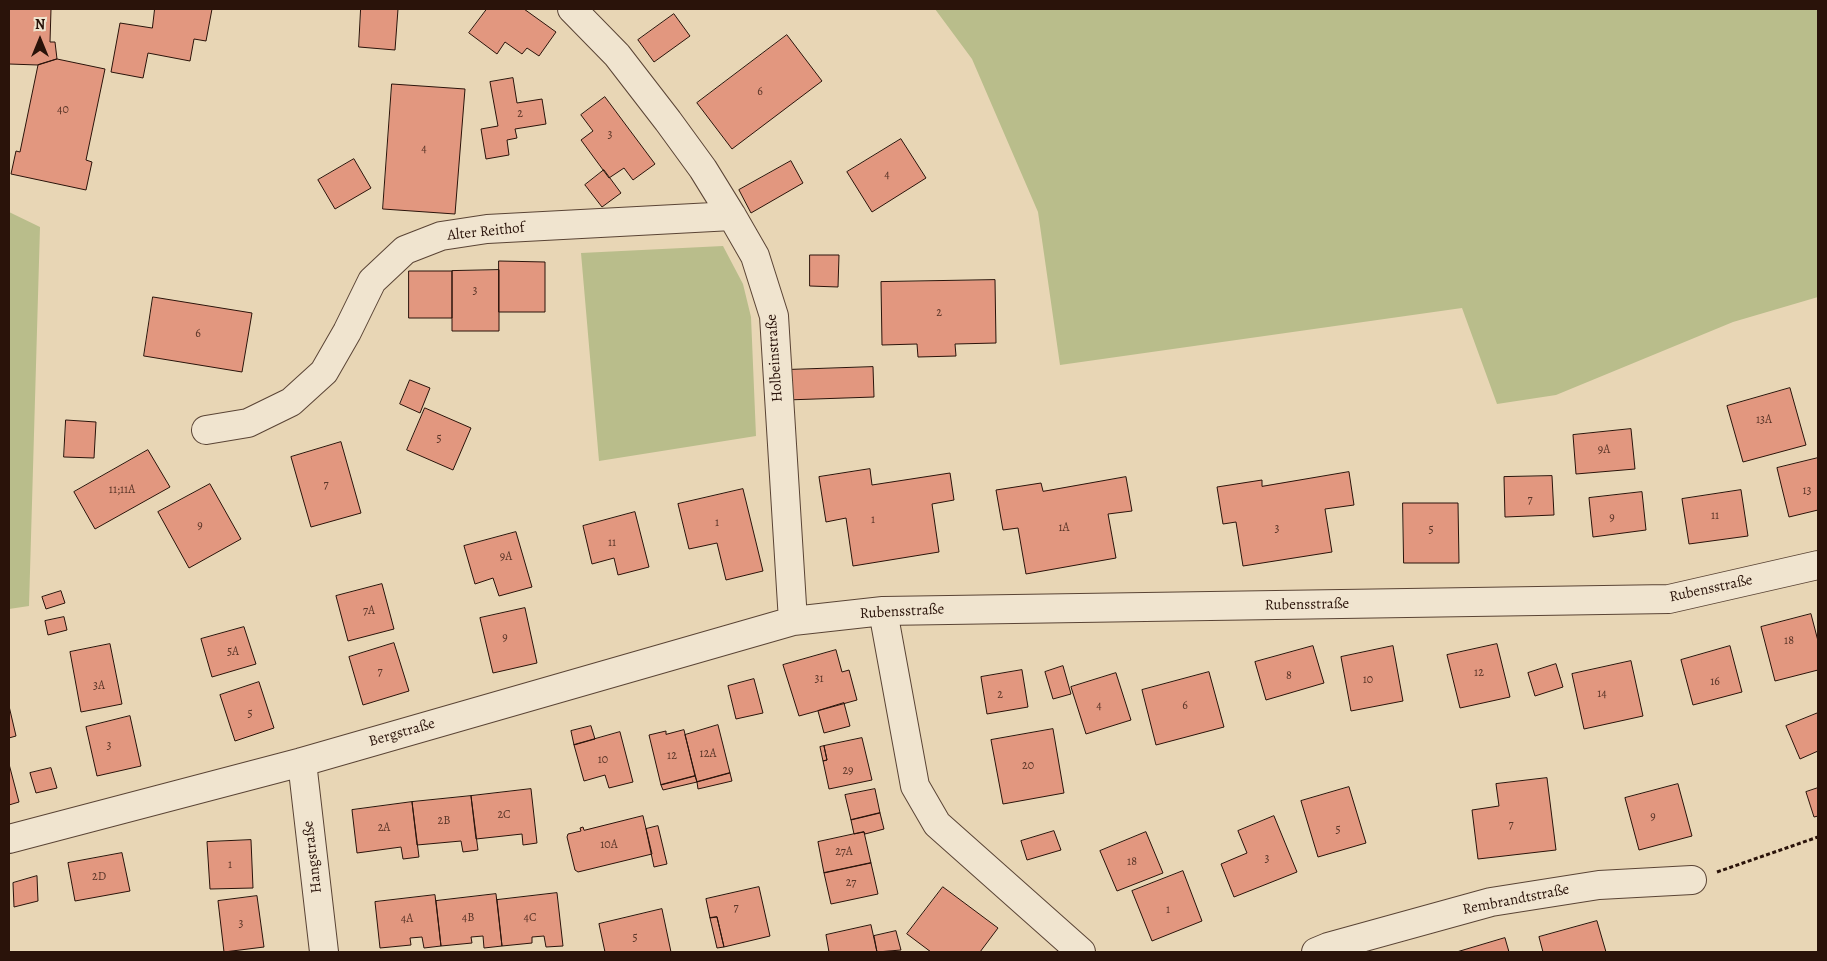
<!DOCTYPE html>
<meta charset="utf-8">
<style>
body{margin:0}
#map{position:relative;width:1827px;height:961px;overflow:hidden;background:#e8d6b5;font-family:Alegreya,serif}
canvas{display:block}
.frame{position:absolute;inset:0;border:10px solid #2a130a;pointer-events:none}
.north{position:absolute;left:15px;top:15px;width:50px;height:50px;-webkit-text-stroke:4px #f0e4cf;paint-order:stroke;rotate:0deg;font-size:14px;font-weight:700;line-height:20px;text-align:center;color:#2a130a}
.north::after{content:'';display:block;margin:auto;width:18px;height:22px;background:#2a130a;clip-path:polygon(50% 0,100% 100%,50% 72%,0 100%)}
</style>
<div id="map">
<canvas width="1827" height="961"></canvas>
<div class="frame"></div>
<div class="north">N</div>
</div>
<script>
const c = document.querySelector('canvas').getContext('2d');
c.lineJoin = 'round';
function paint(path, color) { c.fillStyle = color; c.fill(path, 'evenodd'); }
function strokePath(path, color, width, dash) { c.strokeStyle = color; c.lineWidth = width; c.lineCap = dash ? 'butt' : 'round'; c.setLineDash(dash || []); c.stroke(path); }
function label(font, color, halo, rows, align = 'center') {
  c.font = font + ' Alegreya,serif'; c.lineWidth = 4; c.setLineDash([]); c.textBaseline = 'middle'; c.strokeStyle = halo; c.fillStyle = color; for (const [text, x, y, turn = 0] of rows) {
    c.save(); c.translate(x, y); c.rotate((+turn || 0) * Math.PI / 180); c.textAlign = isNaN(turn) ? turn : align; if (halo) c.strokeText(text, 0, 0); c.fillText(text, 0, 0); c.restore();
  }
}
paint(new Path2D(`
 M 935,9 L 1818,9 L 1818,297 L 1733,322 L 1556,395 L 1497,404 L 1462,308 L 1060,365 L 1038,212 L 972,59 Z
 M 9,212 L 40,227 L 29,606 L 9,609 Z
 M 723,246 L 743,284 L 751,317 L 756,436 L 599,461 L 581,253 Z`), '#b9bd8b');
const building = new Path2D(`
 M 9,9 L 51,9 L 50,42 L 55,42 L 57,59 L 38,65 L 9,64 Z
 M 155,9 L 212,9 L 206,41 L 194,39 L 190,61 L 148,53 L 143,78 L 111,72 L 120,23 L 152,28 Z
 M 361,9 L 398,9 L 395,50 L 359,47 Z
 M 487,9 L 524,9 L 556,32 L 539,56 L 527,48 L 522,54 L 505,42 L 497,54 L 469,33 Z
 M 674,14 L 690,36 L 654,62 L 638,40 Z
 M 787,35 L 822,81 L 732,149 L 697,103 Z
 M 57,59 L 105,69 L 86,160 L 92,162 L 86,190 L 11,174 L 16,151 L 20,152 L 38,65 Z
 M 513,78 L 517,103 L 542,99 L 546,124 L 515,129 L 517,138 L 507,140 L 509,155 L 486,159 L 481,129 L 498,126 L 490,82 Z
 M 392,84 L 465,89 L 455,214 L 383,209 Z
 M 605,97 L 655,164 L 633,180 L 624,168 L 609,178 L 581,140 L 593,131 L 581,115 Z
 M 901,139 L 926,178 L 872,212 L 847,172 Z
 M 354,159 L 371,188 L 335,209 L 318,180 Z
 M 791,161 L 803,183 L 751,213 L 739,190 Z
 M 604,170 L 621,193 L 602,207 L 585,185 Z
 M 810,255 L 839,255 L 838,287 L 810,286 Z
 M 499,261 L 545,262 L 545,312 L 499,312 Z
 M 499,270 L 499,331 L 452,331 L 452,271 Z
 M 409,271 L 452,271 L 452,318 L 409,318 Z
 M 995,280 L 996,343 L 955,344 L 956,356 L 918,357 L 917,344 L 882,345 L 881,282 Z
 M 153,297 L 252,313 L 242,372 L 144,356 Z
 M 873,367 L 874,397 L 786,400 L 785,370 Z
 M 410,380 L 430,388 L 420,413 L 400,404 Z
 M 1790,388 L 1806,445 L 1743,462 L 1727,406 Z
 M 425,408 L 471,428 L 453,470 L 407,450 Z
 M 66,420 L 96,422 L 94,458 L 64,457 Z
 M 1631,429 L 1635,469 L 1576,474 L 1573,435 Z
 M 341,442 L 361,513 L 311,527 L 291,457 Z
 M 148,450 L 170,487 L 95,529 L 74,492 Z
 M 1818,458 L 1818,510 L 1789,517 L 1777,468 Z
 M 870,469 L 872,485 L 950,473 L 954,500 L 932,504 L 939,552 L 853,566 L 846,518 L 826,522 L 819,477 Z
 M 1349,472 L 1354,505 L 1325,509 L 1332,552 L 1243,566 L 1236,522 L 1223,524 L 1217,487 L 1262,480 L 1262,486 Z
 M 1552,476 L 1554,515 L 1505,517 L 1504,477 Z
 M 1126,477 L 1132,511 L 1108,514 L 1116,558 L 1026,574 L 1018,528 L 1003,530 L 996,490 L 1041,483 L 1043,491 Z
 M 210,484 L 241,539 L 189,568 L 158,512 Z
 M 743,489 L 763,571 L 726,580 L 717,543 L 689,549 L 678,504 Z
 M 1741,490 L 1748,536 L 1689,544 L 1682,499 Z
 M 1642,492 L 1646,530 L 1593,537 L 1589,498 Z
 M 1403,503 L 1458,503 L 1459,563 L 1404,563 Z
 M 635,512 L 649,567 L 618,575 L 614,558 L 592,564 L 583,526 Z
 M 516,532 L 532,587 L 499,596 L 493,578 L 475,584 L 464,546 Z
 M 382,584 L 394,629 L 348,641 L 336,596 Z
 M 61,591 L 65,603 L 46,609 L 42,597 Z
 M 525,608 L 537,663 L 493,673 L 480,618 Z
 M 1811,614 L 1818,641 L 1818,670 L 1775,681 L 1761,627 Z
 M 64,617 L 67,630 L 48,635 L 45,621 Z
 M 244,627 L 256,664 L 212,677 L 201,639 Z
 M 394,643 L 409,691 L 363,705 L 349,657 Z
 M 110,644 L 122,704 L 81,712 L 70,652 Z
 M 1497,644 L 1510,697 L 1460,708 L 1447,655 Z
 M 1313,646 L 1324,683 L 1266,700 L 1255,662 Z
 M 1393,646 L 1403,701 L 1351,711 L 1341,657 Z
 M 1730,646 L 1742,692 L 1693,705 L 1681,660 Z
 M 836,650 L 842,672 L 849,670 L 857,700 L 799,716 L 783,665 Z
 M 1631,661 L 1643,716 L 1584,729 L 1572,674 Z
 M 1556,664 L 1563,687 L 1535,696 L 1528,673 Z
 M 1063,666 L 1071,694 L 1053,699 L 1045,672 Z
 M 1022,670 L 1028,707 L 987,714 L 981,677 Z
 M 1209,672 L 1224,727 L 1156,745 L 1142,690 Z
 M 1116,673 L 1131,720 L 1086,734 L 1071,687 Z
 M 754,679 L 763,713 L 736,719 L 728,686 Z
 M 259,682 L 274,728 L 235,741 L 220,695 Z
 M 844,703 L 850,726 L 824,733 L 818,711 Z
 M 9,706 L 16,736 L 9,738 Z
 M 1818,713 L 1818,751 L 1800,759 L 1786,726 Z
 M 130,716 L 141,766 L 97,776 L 86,727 Z
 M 718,725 L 730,773 L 697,782 L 685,735 Z
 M 591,726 L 595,739 L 574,745 L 571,731 Z
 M 1053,729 L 1064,793 L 1003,804 L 991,740 Z
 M 684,730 L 695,776 L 661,785 L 649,735 L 666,731 L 666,734 Z
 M 620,732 L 633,782 L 609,788 L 605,775 L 584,781 L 574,745 Z
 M 862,738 L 872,780 L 829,789 L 823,761 L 827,760 L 824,746 Z
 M 824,746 L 827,760 L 823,761 L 820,747 Z
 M 9,764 L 19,802 L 9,805 Z
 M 51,768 L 57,788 L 36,793 L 30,773 Z
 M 730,773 L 732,781 L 698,789 L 697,782 Z
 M 695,776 L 697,782 L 663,790 L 661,785 Z
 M 1547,778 L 1556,850 L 1478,859 L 1472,810 L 1499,806 L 1496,784 Z
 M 1678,784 L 1692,836 L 1639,850 L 1625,798 Z
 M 1349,787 L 1366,843 L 1318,857 L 1301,801 Z
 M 1818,788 L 1818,816 L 1814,817 L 1806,792 Z
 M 531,789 L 537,843 L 523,845 L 522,834 L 476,839 L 471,796 Z
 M 875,789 L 880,813 L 851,820 L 845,795 Z
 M 471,796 L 478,850 L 463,852 L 461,841 L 417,845 L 412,802 Z
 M 412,802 L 419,857 L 403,859 L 401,847 L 357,853 L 352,810 Z
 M 880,813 L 884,829 L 865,834 L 864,832 L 854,834 L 851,820 Z
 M 643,816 L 652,854 L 578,872 L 575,870 L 567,837 L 568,834 L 581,831 L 580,828 L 583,827 L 584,830 Z
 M 1274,816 L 1297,872 L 1234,897 L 1221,864 L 1247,853 L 1238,831 Z
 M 658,826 L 667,864 L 654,867 L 646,829 Z
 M 1054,831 L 1061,850 L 1027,860 L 1021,841 Z
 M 864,832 L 871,863 L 824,873 L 818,842 Z
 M 1146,832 L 1163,873 L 1117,891 L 1100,851 Z
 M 251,840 L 253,888 L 210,889 L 207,842 Z
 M 122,853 L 130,891 L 75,901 L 68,863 Z
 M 871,863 L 878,894 L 831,904 L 824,873 Z
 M 1183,871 L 1202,921 L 1152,941 L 1132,891 Z
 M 37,876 L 38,901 L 14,907 L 13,883 Z
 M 759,887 L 770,936 L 724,947 L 717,917 L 710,918 L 706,899 Z
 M 943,887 L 998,928 L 980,952 L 931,952 L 907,934 Z
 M 557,893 L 563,946 L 546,947 L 544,936 L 532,937 L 532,943 L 502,946 L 497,900 Z
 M 496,894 L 502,946 L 484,948 L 483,936 L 471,937 L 472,943 L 441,946 L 436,901 Z
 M 435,895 L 441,946 L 424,948 L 422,937 L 410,938 L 411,945 L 380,948 L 375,902 Z
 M 257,896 L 264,947 L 224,952 L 218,901 Z
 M 662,909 L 671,952 L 605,952 L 599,924 Z
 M 717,917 L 724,947 L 717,948 L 710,918 Z
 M 1597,921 L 1606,952 L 1543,952 L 1539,937 Z
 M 871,925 L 877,952 L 829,952 L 826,935 Z
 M 896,931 L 901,950 L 877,952 L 874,936 Z
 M 1505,938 L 1509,952 L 1457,952 Z`);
paint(building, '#e2977f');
strokePath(building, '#2a130a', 1);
const street = new Path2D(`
 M 572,9 L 617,55 L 668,121 L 703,169 L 732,216 L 755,256 L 774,316 L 793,621
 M 206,430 L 248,423 L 291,402 L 324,372 L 347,332 L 372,281 L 405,250 L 441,236 L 487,229 L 732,216
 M 883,611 L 915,786 L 937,824 L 1081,952
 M 302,762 L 324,952
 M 9,839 L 302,762 L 793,621 L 883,611 L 1669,599 L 1818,565
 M 1316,952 L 1328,947 L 1491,902 L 1599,885 L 1692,880`);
strokePath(street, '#5a4435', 30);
strokePath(new Path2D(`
 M 1717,872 L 1818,837`), '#2a130a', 3, [4, 2.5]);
strokePath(street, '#f0e4cf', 28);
label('12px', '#583427', null, [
 ["6",760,92],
 ["40",63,110],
 ["2",520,114],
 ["3",610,135],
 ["4",424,149],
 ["4",887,175],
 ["3",475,291],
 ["2",939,313],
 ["6",198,334],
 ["13A",1764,420],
 ["5",439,439],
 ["9A",1604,450],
 ["7",326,485],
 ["11;11A",122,490],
 ["13",1807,491],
 ["7",1530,500],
 ["11",1715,516],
 ["9",1612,518],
 ["1",873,520],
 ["1",717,523],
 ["9",200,526],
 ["1A",1064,528],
 ["3",1277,529],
 ["5",1431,530],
 ["11",612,543],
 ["9A",506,557],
 ["7A",369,611],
 ["9",505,638],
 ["18",1789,641],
 ["5A",233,652],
 ["7",380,672],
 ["12",1479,673],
 ["8",1289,676],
 ["31",819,679],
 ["10",1368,680],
 ["16",1715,682],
 ["3A",99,686],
 ["14",1602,694],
 ["2",1000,695],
 ["4",1099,706],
 ["6",1185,706],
 ["5",250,714],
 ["3",109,746],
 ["12A",708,754],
 ["12",672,756],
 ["10",603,760],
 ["20",1028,766],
 ["29",848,771],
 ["2C",504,815],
 ["9",1653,817],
 ["2B",444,821],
 ["7",1511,825],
 ["2A",384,828],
 ["5",1338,830],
 ["10A",609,845],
 ["27A",844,852],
 ["3",1267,859],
 ["18",1132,862],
 ["1",230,865],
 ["2D",99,877],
 ["27",851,883],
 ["7",736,908],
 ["1",1168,910],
 ["4B",468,918],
 ["4C",530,918],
 ["4A",407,919],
 ["3",241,924],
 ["5",635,938]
]);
label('15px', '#2a130a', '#f0e4cf', [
 ["Alter Reithof",486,232,-6],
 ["Holbeinstraße",775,358,-94],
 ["Rubensstraße",1711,589,-12],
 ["Rubensstraße",1307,605,-1],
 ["Rubensstraße",902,612,-3],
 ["Bergstraße",402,733,-16],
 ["Hangstraße",313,857,-97],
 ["Rembrandtstraße",1516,900,-11]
]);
</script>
